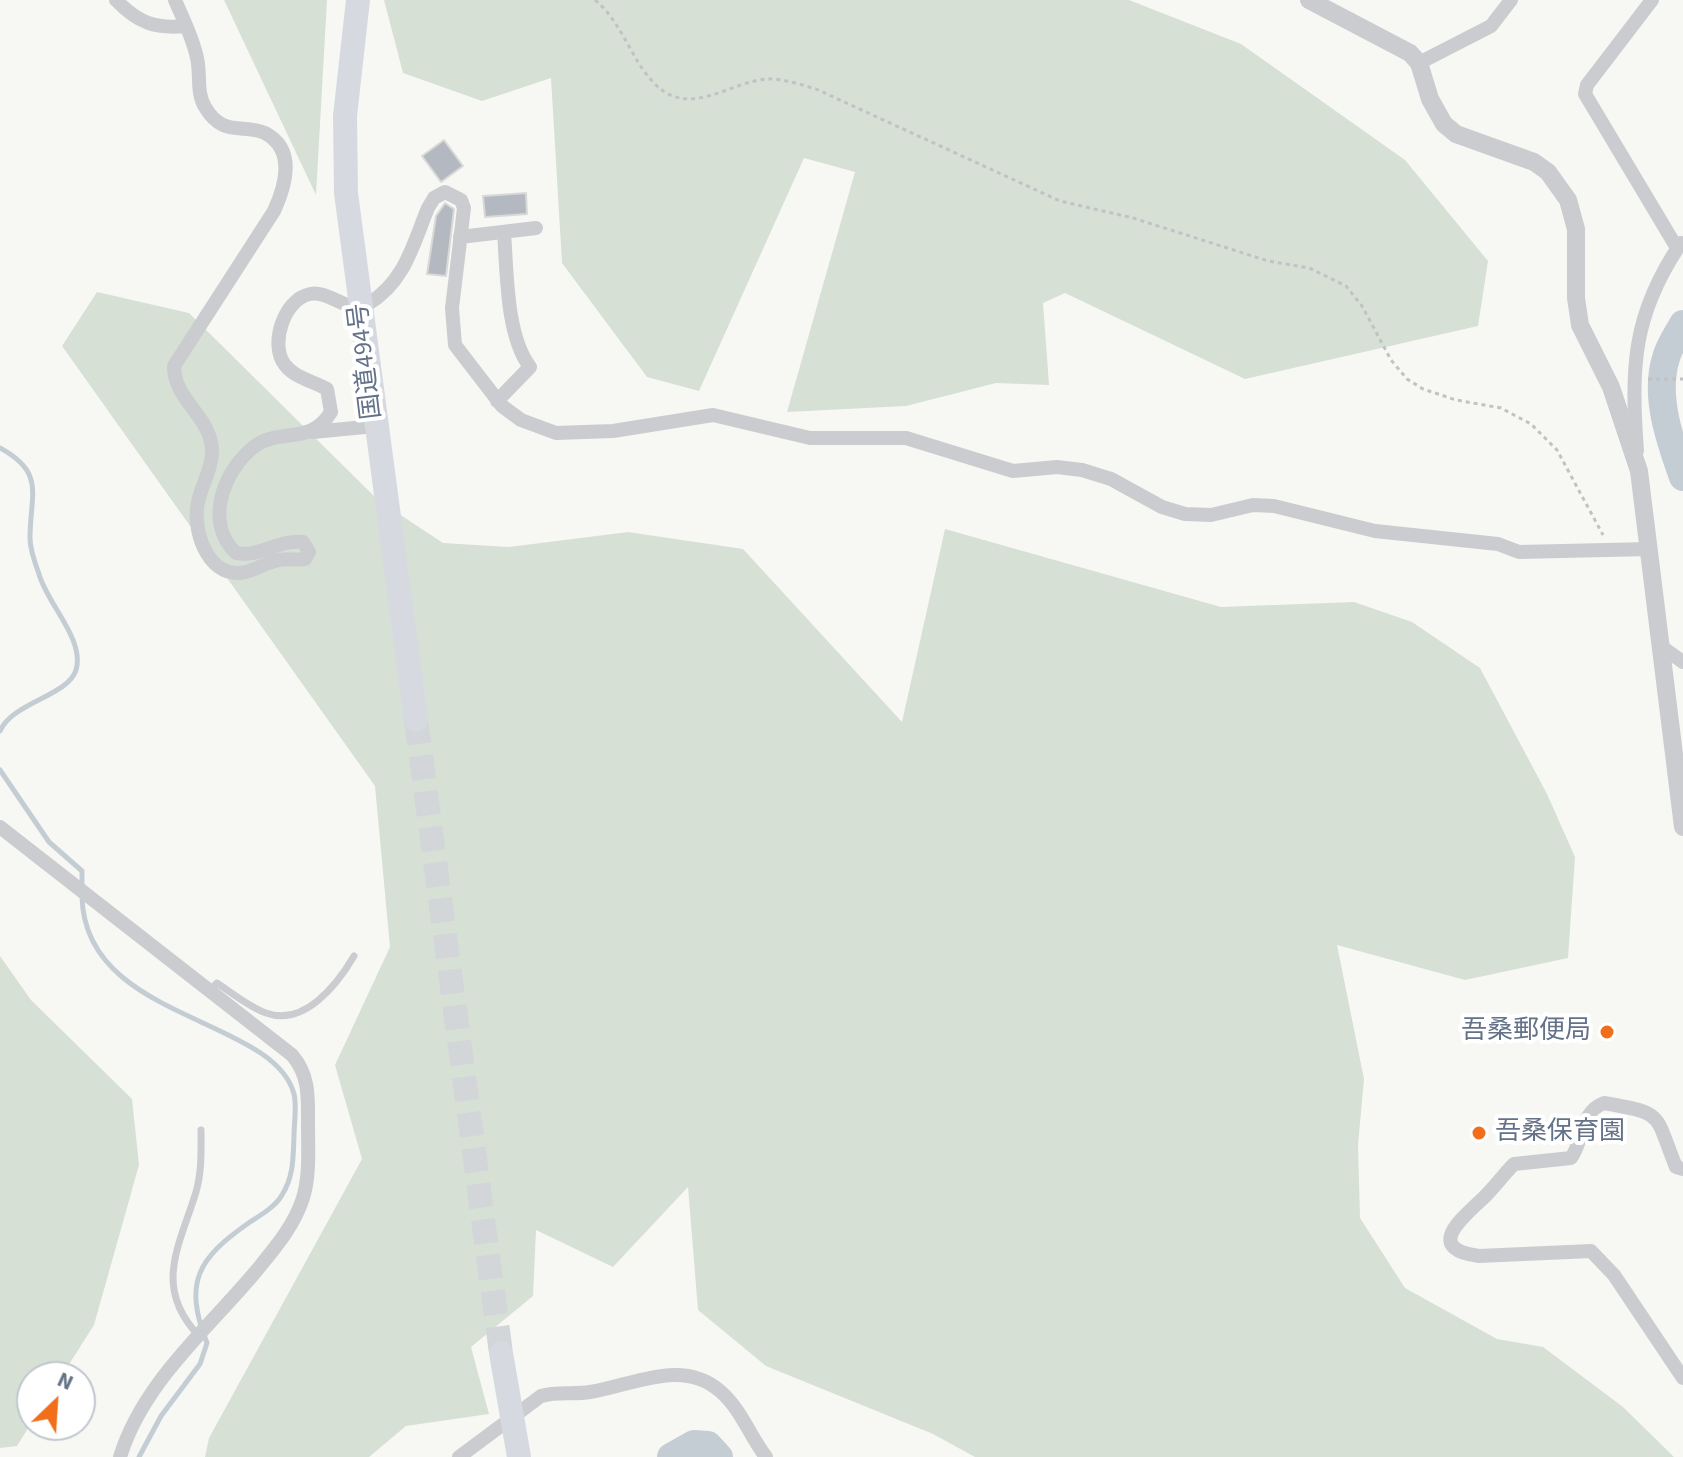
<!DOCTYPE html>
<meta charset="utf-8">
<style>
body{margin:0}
#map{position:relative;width:1683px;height:1457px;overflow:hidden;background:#f7f8f4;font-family:"Source Sans 3",sans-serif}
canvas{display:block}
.north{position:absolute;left:16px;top:1361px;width:80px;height:80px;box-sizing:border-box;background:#fff;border:2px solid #c1c7cf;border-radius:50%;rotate:25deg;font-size:22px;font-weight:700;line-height:32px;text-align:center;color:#647288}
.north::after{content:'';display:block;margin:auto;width:28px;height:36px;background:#f16e1b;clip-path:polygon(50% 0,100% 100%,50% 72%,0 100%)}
</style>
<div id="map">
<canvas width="1683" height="1457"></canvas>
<div class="north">N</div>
</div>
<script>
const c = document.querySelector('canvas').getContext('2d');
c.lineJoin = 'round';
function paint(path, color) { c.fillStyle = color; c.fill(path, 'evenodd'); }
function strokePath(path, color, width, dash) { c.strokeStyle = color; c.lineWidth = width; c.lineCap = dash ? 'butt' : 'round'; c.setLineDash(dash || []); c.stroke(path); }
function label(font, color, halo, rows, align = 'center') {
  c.font = font + ' "Source Sans 3","Noto Sans JP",sans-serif'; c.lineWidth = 8; c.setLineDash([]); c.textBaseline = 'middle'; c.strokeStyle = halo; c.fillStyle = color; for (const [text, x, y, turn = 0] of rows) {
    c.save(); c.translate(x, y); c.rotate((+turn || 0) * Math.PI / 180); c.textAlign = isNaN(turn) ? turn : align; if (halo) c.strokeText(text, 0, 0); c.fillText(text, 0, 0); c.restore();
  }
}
paint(new Path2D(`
 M 224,0 L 327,0 L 316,195 Z
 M 384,0 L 1129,0 L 1241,44 L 1405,160 L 1488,261 L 1478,326 L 1245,379 L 1065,293 L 1043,303 L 1049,385 L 996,383 L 906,406 L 787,412 L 855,172 L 804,158 L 699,391 L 647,377 L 562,263 L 551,78 L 482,101 L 403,73 Z
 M 97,292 L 189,313 L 378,500 L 443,543 L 509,547 L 628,532 L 743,549 L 902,722 L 945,529 L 1221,607 L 1354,602 L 1412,622 L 1480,668 L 1547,794 L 1575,857 L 1568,958 L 1465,980 L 1337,945 L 1364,1079 L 1358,1145 L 1360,1218 L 1405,1288 L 1497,1339 L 1543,1347 L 1623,1407 L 1674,1457 L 975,1457 L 933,1434 L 766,1366 L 698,1310 L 688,1187 L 613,1267 L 536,1230 L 533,1296 L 471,1347 L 489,1414 L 406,1426 L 369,1457 L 205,1457 L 209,1438 L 362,1159 L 335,1065 L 390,947 L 375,786 L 62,346 Z
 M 0,956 L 31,1000 L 132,1099 L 139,1165 L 94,1325 L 61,1377 L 32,1377 L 32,1422 L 17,1446 L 0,1448 Z`), '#d7e0d5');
strokePath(new Path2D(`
 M 0,448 C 46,473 30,494 30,538 C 30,550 35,563 39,574 C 47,604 85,639 76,670 C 68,696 13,702 0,731
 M 0,770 L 49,842 L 82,871 L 82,887
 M 82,897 C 85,1021 273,1016 294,1094 C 297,1106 294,1123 294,1136 C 293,1157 294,1176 282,1195 C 276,1206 261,1215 250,1222 C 198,1258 183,1282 207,1343 L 200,1364 L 161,1416 L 139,1457`), '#c5cdd4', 5);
strokePath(new Path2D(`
 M 1683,324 C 1677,335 1669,346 1666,358 C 1654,396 1670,441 1683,477
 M 671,1457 L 694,1444 L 708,1445 L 719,1457`), '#c5cdd4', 28);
const building = new Path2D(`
 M 444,140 L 463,166 L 441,182 L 422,156 Z
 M 526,193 L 527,214 L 485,217 L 483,196 Z
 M 445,203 L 454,209 L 446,276 L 427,274 L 436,216 Z`);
paint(building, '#b4b9c1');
strokePath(building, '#d9d9d7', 2);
strokePath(new Path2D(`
 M 416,720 L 501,1353`), '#d2d6d9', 24, [24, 12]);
strokePath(new Path2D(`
 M 595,0 C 623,23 631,61 656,85 C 690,118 729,82 767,79 C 783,78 801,85 816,89 L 1060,201 L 1133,218 L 1268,261 L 1309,268 L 1346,286 L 1362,306 L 1391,360 L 1407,379 L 1423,389 L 1456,400 L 1501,408 L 1531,424 L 1557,450 L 1603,535
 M 1648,379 L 1683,379`), '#c0c2c5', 3, [4, 4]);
strokePath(new Path2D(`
 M 210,990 L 217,983 C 232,993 249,1007 266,1013 C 304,1027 337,985 354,956
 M 199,1336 C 152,1287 180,1245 196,1192 C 202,1171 201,1151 201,1130`), '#caccd0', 7);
strokePath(new Path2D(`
 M 116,0 C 138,23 155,29 186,26
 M 175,0 C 183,19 193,38 197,58 C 201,75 196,92 205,107 C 223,138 244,123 265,133 C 297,150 285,187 274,211 L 174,366 C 174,400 209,415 212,448 C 213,467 202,484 198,502 C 192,528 206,575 240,573 C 252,572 263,564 275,561 C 285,557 295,561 305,559 L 309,552 L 303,542 C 279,539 259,558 236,553 C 204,523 223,470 255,446 C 282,427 310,446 331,412 L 327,389 C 313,381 295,378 285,365 C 269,345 284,299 310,294 C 330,290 349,315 368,304 C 405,282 413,244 428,208 L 434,198 L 445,192 L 461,200 L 464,208 L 452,308 L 455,345 L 502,406 L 521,420 L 556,433 L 613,431 L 713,415 L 810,438 L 906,438 L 1013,471 L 1057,467 L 1082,470 L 1111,479 L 1162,507 L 1185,514 L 1211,515 L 1253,505 L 1274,506 L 1375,531 L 1498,544 L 1519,552 L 1649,549
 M 1652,0 L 1587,85 L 1585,94 L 1677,248
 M 1419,63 L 1491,26 L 1511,0
 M 460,237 L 536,228
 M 497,401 L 530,367 C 506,336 507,271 504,232
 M 313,432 L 375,426
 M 1637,451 C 1631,368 1632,315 1681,243
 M 1662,647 L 1683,662
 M 0,827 L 292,1055 C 310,1076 308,1098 308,1125 C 308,1149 310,1175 303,1198 C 294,1226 275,1248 257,1270 C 208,1329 143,1382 120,1457
 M 1683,1169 L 1676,1167 C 1654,1113 1666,1114 1604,1103 C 1580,1112 1584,1140 1571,1158 L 1514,1164 C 1502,1176 1492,1191 1479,1202 C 1459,1221 1426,1249 1479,1256 L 1591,1251 L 1614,1275 L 1683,1378
 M 459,1457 L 541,1396 C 558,1391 574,1395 590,1392 C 634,1385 682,1358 720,1391 C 741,1409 750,1436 766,1457`), '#caccd0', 14);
strokePath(new Path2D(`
 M 1309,0 L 1410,53 L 1419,63 L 1430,99 L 1444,124 L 1456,134 L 1534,162 L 1548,172 L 1568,200 L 1576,229 L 1576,298 L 1580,325 L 1611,387 L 1639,471 L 1683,827`), '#caccd0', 18);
strokePath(new Path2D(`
 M 358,0 L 345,116 L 346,193 L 416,720
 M 501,1353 L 519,1457`), '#d6dae0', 24);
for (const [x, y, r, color] of [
 [1607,1032,8,"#f16e1b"],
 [1479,1133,8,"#f16e1b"]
]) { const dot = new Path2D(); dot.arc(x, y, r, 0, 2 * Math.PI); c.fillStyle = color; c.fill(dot); strokePath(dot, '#fff', 3); }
label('26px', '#647288', '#fff', [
 ["国道494号",367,361,-97]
]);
label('26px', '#647288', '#fff', [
 ["吾桑郵便局",1591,1032],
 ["吾桑保育園",1495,1133,"left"]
], 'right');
</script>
